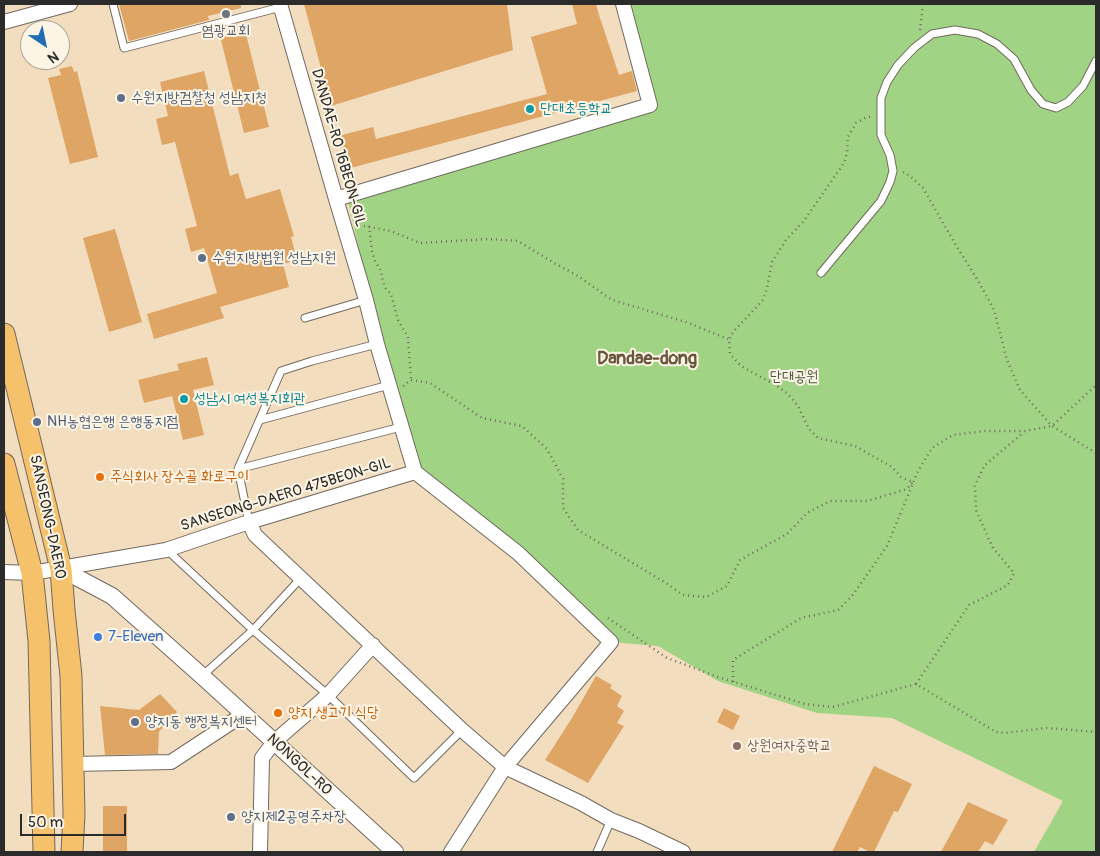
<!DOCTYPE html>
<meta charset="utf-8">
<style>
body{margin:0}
#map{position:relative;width:1100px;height:856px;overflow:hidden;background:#f3ddbf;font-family:Pangolin,sans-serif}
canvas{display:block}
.frame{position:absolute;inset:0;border:5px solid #2b2b2b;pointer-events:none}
.north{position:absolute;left:20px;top:20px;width:50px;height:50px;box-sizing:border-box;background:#fcf5e5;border:1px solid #a8a49b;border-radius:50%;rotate:146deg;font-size:14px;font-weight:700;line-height:20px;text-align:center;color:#2b2b2b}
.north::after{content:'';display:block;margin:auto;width:18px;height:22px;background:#1f6fb2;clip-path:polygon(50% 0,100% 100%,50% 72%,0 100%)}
.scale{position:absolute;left:20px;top:814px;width:106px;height:22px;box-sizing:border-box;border:2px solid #2b2b2b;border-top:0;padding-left:6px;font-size:15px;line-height:18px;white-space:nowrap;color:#2b2b2b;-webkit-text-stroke:4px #fcf5e5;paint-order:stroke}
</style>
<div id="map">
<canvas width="1100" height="856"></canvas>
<div class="frame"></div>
<div class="north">N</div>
<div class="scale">50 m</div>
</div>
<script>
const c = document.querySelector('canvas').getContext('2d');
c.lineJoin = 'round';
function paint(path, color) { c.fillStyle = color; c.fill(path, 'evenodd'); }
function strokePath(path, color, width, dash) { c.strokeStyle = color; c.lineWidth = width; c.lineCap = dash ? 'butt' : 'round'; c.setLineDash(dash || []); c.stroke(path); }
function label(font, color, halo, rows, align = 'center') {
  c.font = font + ' Pangolin,"Poor Story",sans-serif'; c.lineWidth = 4; c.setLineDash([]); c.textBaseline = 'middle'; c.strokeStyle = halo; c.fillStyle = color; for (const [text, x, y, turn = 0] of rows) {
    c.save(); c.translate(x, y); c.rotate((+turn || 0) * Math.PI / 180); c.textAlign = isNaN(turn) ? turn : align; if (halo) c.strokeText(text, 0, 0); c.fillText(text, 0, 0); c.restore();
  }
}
paint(new Path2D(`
 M 625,4 L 1096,4 L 1096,852 L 1034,852 L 1063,801 L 892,718 L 817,713 L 718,681 L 658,646 L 611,642 L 415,472 L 392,395 L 348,201 L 656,109 Z`), '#a0d484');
paint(new Path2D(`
 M 119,4 L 241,4 L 241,8 L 208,16 L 209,20 L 129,41 Z
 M 304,4 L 507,4 L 513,50 L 331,106 Z
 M 572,4 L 596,4 L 599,15 L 619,75 L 632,71 L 637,91 L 347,169 L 338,136 L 373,127 L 376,139 L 547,94 L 531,37 L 577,24 Z
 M 245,30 L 269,127 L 244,133 L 220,36 Z
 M 72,66 L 74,72 L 77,71 L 98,157 L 70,164 L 48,78 L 61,75 L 59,69 Z
 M 204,71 L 230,176 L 238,173 L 246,199 L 280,189 L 294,236 L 291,237 L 297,260 L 283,264 L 289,287 L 220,307 L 224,318 L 154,339 L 147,314 L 217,293 L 204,248 L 191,252 L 185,229 L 197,226 L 175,142 L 162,145 L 156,119 L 168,116 L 160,82 Z
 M 115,229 L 142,322 L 109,332 L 83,238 Z
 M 207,357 L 214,385 L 193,390 L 204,435 L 183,440 L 172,396 L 144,403 L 138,380 L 179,370 L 177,364 Z
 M 596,676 L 612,685 L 610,688 L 622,696 L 617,706 L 624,711 L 617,723 L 624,726 L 588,783 L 545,760 L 572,718 Z
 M 160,694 L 177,712 L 159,732 L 158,754 L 105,755 L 100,706 L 139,710 Z
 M 724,708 L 740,716 L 733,730 L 717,722 Z
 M 874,766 L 912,784 L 898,812 L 894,811 L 874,852 L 870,852 L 860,847 L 857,852 L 832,852 Z
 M 968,802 L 1008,820 L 993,845 L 985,841 L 978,852 L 941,852 Z
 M 103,806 L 127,806 L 127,852 L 103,852 Z`), '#dea565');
const service = new Path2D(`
 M 113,4 L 124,48 L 281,7
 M 821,273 L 881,201 L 890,182 L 893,171 L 890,155 L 881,135 L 881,98 L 887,82 L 898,65 L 914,48 L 932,34 L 955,30 L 978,34 L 997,44 L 1014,59 L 1031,90 L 1043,104 L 1056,108 L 1068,102 L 1083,86 L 1096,61
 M 305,318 L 366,300
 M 260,420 L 389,385
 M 238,469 L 401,427
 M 249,522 L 238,469 L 281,371 L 312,361 L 377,344
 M 167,550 L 253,630 L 328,695 L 414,778 L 462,730
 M 202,676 L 253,630 L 301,578
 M 597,852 L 611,820`);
const minor = new Path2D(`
 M 280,4 L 336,199 L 366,300 L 377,344 L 415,472
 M 4,22 L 70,4
 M 336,199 L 650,105 L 623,4
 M 415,472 L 518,553 L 611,642 L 505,767 L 451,852
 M 249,522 L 255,535 L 462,730 L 505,767 L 581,803 L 611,820 L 639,831 L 683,852
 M 4,572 L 32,573 L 166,550 L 249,522 L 415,472
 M 72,764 L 171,762 L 244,714
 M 260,852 L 262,758 L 274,742 L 328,695 L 373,645`);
const tertiary = new Path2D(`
 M 61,569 L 112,596 L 202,676 L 395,852`);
const primary = new Path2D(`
 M 4,334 L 61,569 L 64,610 L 71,676 L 74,815 L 72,852
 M 4,464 L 32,573 L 39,641 L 44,852`);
strokePath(service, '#71695f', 9);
strokePath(minor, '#71695f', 16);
strokePath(tertiary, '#71695f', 18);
strokePath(primary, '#71695f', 23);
strokePath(new Path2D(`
 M 920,30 L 923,4
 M 903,172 L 910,176 L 923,188 L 954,242 L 980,284 L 994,310 L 1007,360 L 1020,390 L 1052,426 L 1096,453
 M 359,225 L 391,231 L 420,243 L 488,239 L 518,241 L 554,263 L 578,276 L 612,300 L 686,322 L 728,339
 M 369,226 L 372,251 L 375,261 L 381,271 L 383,282 L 386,289 L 391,294 L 398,320 L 408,337 L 411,380
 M 403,386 L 411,380 L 430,383 L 482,418 L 522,426 L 547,449 L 563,479 L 563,508 L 578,530 L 666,583 L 683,595 L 706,597 L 727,586 L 740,560 L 787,534 L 807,513 L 830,501 L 867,501 L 907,489 L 913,482 L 901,477 L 892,467 L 855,446 L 818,438 L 809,429 L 798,406 L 788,394 L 777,386 L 741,366 L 730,354 L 729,339 L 734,331 L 763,300 L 767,288 L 772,262 L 786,240 L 803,222 L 844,163 L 847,153 L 848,137 L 856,123 L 867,117 L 871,117
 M 608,618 L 667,658 L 718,677 L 805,704 L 833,707 L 916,684 L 996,732 L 1005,733 L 1047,728 L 1096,732
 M 733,682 L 733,660 L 801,618 L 838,610 L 852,596 L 887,546 L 918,471 L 932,448 L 953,435 L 985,431 L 1025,431 L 1052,426 L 1096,385
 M 916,684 L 969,605 L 1008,585 L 1014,573 L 993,548 L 976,510 L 975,486 L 984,466 L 1024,432`), '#71695f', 2.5, [1, 4]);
strokePath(service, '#fff', 7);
strokePath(minor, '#fff', 14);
strokePath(tertiary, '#fff', 16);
strokePath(primary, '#f6c16b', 21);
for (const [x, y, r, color] of [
 [226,14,5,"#6b7280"],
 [121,98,5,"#5c6f8a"],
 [530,109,5,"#0f9aa8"],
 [202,258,5,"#5c6f8a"],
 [184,399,5,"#0f9aa8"],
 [37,422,5,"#5c6f8a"],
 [100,477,5,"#e8710a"],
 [98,637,5,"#3f7fe0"],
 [278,713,5,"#e8710a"],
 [135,722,5,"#5c6f8a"],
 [737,746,5,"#8d6e63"],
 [231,817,5,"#5c6f8a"]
]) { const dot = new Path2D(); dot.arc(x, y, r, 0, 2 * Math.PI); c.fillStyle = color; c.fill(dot); strokePath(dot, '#fcf5e5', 2); }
label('15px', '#5b616d', '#fcf5e5', [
 ["염광교회",226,31]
]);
label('15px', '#4e5e75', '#fcf5e5', [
 ["수원지방검찰청 성남지청",131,98],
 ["수원지방법원 성남지원",212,258],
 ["NH농협은행 은행동지점",47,422],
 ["양지동 행정복지센터",145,722],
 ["양지제2공영주차장",241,817]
], 'left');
label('15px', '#0d838f', '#fcf5e5', [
 ["단대초등학교",540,109],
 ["성남시 여성복지회관",194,399]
], 'left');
label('15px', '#2b2b2b', '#fcf5e5', [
 ["DANDAE-RO 16BEON-GIL",338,148,74],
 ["SANSEONG-DAERO 475BEON-GIL",286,495,-17],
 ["SANSEONG-DAERO",47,517,78],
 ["NONGOL-RO",299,765,43]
]);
label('15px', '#485541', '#fcf5e5', [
 ["단대공원",794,377]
]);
label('15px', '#c56008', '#fcf5e5', [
 ["주식회사 장수골 화로구이",110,477],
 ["양지 생고기 식당",288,713]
], 'left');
label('15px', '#366cbe', '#fcf5e5', [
 ["7-Eleven",108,637]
], 'left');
label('15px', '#785e54', '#fcf5e5', [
 ["상원여자중학교",747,746]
], 'left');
label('bold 18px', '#6a563f', '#fcf5e5', [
 ["Dandae-dong",647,359]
]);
</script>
